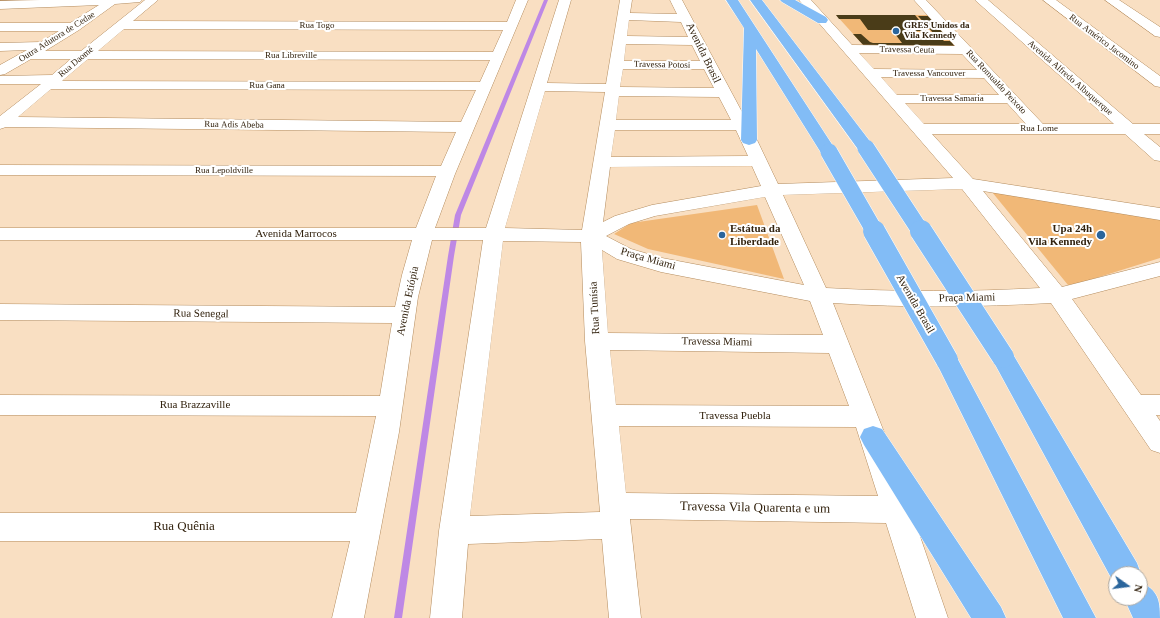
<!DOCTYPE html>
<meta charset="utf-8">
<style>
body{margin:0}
#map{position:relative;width:1160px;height:618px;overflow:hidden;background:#f9dfc2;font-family:Georgia,serif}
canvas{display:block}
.north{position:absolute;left:1108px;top:566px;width:40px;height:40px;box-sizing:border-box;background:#fff;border:1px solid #ada79f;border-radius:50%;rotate:104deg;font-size:11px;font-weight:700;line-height:16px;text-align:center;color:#33230f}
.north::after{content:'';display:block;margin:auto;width:14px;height:18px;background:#2a659c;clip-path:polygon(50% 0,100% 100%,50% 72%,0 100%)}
</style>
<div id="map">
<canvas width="1160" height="618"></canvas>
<div class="north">N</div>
</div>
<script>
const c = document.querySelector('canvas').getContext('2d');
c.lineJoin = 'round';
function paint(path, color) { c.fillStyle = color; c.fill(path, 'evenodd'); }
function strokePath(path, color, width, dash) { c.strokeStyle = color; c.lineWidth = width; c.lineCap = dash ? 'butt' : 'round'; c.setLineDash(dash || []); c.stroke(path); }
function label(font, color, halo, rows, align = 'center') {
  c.font = font + ' Georgia,serif'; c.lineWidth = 4; c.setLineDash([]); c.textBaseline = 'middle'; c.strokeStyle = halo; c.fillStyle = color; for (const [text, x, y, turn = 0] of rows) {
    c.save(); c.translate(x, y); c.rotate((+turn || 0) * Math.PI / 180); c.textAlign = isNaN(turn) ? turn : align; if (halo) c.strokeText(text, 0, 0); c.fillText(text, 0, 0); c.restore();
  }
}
paint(new Path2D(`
 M 836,15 L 927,15 L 956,47 L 865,47 Z
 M 992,192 L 1160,220 L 1160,258 L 1080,283 L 1068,285 Z
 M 757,205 L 784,279 L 648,249 L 614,234 L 631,223 Z`), '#f1b877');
paint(new Path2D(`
 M 544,0 L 548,0 L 461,215 L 454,256 L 402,618 L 394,618 L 448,256 L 455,215 Z`), '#be88e5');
paint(new Path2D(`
 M 836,15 L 915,15 L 928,31 L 913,31 L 920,39 L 942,39 L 944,41 L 951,41 L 956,47 L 865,47 L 853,34 L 861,34 L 870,42 L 873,43 L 902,43 L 892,30 L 868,30 L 860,19 L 839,19 Z
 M 918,16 L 928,16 L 946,35 L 935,35 Z`), '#4a3c18');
const minor = new Path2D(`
 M 40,0 L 142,0 L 140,2 L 115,4 L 79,30 L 45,51 L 81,51 L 145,0 L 158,0 L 133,21 L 507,22 L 516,0 L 528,0 L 455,174 L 435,228 L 486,228 L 559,0 L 571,0 L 547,83 L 606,84 L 620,0 L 632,0 L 630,13 L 677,14 L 670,0 L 682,0 L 757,140 L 778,184 L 953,178 L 799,0 L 811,0 L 852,45 L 955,46 L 914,0 L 926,0 L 1043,124 L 1114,124 L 975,0 L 988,0 L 1133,124 L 1160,124 L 1160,134 L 1144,134 L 1160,147 L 1160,161 L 1154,160 L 1125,134 L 932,134 L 973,179 L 1160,208 L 1160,220 L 983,191 L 1062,287 L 1160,262 L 1160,276 L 1072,299 L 1141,395 L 1160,395 L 1160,415 L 1156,415 L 1160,421 L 1160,453 L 1151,450 L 1051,303 C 978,307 906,308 833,303 L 886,437 L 948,618 L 916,618 L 886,523 L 630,519 L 641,618 L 609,618 L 602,539 L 468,544 L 462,618 L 430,618 L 439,531 L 483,240 L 432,240 L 418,297 L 399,432 L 364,618 L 332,618 L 350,541 L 0,541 L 0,513 L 356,513 L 376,416 L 0,415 L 0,395 L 380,396 L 392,323 L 0,320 L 0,304 L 395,307 L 402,275 L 412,240 L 0,240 L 0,228 L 416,228 L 436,176 L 0,175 L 0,165 L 441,166 L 456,132 L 6,127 L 0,129 L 0,116 L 41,84 L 0,84 L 0,76 L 52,75 L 71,59 L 31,59 L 5,74 L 0,75 L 0,65 L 27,50 L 0,51 L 0,43 L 41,42 L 59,31 L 0,31 L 0,23 L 70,23 L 99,5 L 0,9 L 0,1 ZM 629,20 L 681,22 L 688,37 L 627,36 ZM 124,29 L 503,30 L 493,52 L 98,51 ZM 626,44 L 692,45 L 700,61 L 624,61 ZM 859,53 L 962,54 L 977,70 L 874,69 ZM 88,59 L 490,60 L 480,82 L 62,81 ZM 623,69 L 704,69 L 714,88 L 620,87 ZM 881,77 L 984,78 L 999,95 L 897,95 ZM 51,89 L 476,90 L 461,122 L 18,117 ZM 545,91 L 605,92 L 582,230 L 505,228 ZM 619,96 L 719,97 L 731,120 L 616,120 ZM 905,103 L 1007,103 L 1026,124 L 924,124 ZM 615,130 L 736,130 L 748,156 L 611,157 ZM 752,166 L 761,186 L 652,205 L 615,216 L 603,222 L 610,167 ZM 962,189 L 1040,288 C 969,292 898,292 826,288 L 783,195 ZM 765,197 L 804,285 L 662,258 L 631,249 L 606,236 L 629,224 L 655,216 ZM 503,241 L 581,242 L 585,341 L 600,512 L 470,516 ZM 602,250 L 617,259 L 661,272 L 810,301 L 823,335 L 608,333 ZM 610,350 L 829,353 L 849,406 L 616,405 ZM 619,426 L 856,427 L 878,496 L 626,493 Z
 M 1043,0 L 1056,0 L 1160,76 L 1160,87 L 1155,86 Z
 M 1105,0 L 1119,0 L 1160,27 L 1160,37 L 1155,36 Z`);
const highway = new Path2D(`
 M 726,0 L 738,0 L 837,152 L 835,156 L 829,157 L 823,156 L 756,49 L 757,140 L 755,143 L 749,145 L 743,143 L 741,140 L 744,28 Z
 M 750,0 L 762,0 L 872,144 L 874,148 L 872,152 L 866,153 L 860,152 Z
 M 780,0 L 795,0 L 826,17 L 828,20 L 826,23 L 818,23 L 782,2 Z
 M 1003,348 L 1011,351 L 1137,563 L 1141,574 L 1140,577 L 1140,574 L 1116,574 L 1115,585 L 991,357 L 995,351 Z
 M 947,351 L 955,354 L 1096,618 L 1063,618 L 935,360 L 939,354 Z
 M 873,426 L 882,429 L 1001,607 L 1006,618 L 971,618 L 864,445 L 860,437 L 864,429 Z
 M 1140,582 C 1158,590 1160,600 1160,618 L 1133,618 L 1124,598 L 1140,598 Z`);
strokePath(minor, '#b38b5d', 1);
strokePath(highway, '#fff', 1);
paint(minor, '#fff');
paint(highway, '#82bcf6');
const highwayBridgeFar1 = new Path2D(`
 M 866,148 L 921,232
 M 829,152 L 875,232`);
const highwayBridge = new Path2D(`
 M 874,231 L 947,360
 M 921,231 L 1003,357`);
strokePath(highwayBridgeFar1, '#fff', 18, []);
strokePath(highwayBridge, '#fff', 23, []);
strokePath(highwayBridgeFar1, '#82bcf6', 17);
strokePath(highwayBridge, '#82bcf6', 22);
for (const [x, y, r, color] of [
 [896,31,4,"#2a659c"],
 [722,235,4,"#2a659c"],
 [1101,235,5,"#2a659c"]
]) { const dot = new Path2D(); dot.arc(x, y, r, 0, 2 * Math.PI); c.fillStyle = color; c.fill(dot); strokePath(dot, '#fff', 1.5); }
label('9px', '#33230f', '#fff', [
 ["Rua Togo",317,26],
 ["Outra Adutora de Cedae",57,37,-32],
 ["Rua Américo Jacomino",1104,42,37],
 ["Travessa Ceuta",907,50,1],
 ["Rua Libreville",291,56],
 ["Rua Daomé",76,62,-40],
 ["Travessa Potosi",662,65,1],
 ["Travessa Vancouver",929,74],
 ["Avenida Alfredo Albuquerque",1070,78,41],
 ["Rua Romualdo Peixoto",996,82,47],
 ["Rua Gana",267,86],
 ["Travessa Samaria",952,99],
 ["Rua Adis Abeba",234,125,1],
 ["Rua Lome",1039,129],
 ["Rua Lepoldville",224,171]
]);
label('bold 9px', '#33230f', '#fff', [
 ["GRES Unidos da",904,26],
 ["Vila Kennedy",904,36]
], 'left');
label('11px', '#33230f', '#fff', [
 ["Avenida Brasil",703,53,64],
 ["Avenida Marrocos",296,234],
 ["Praça Miami",648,259,16],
 ["Praça Miami",967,298,-1],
 ["Avenida Etiópia",408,301,-78],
 ["Avenida Brasil",915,304,60],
 ["Rua Tunísia",595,308,-93],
 ["Rua Senegal",201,314,1],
 ["Travessa Miami",717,342,1],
 ["Rua Brazzaville",195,405],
 ["Travessa Puebla",735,416]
]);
label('bold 11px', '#33230f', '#fff', [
 ["Estátua da",730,229],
 ["Liberdade",730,242],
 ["Upa 24h",1092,229,"right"],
 ["Vila Kennedy",1092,242,"right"]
], 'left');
label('13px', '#33230f', '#fff', [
 ["Travessa Vila Quarenta e um",755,508,1],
 ["Rua Quênia",184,527]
]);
</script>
